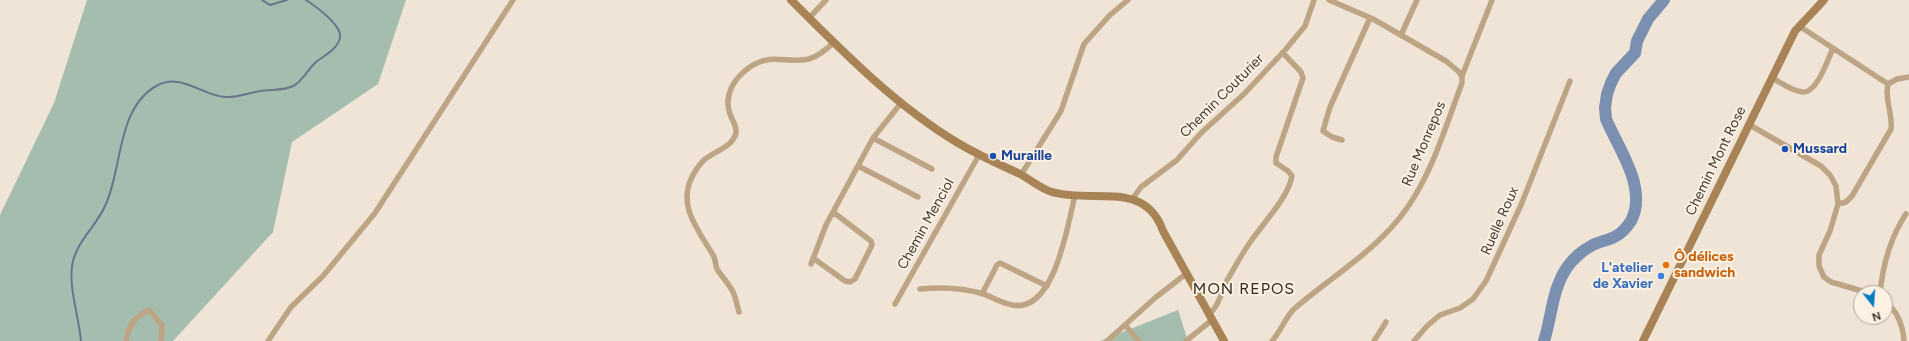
<!DOCTYPE html>
<meta charset="utf-8">
<style>
body{margin:0}
#map{position:relative;width:1909px;height:341px;overflow:hidden;background:#efe4d5;font-family:Figtree,sans-serif}
canvas{display:block}
.north{position:absolute;left:1853px;top:285px;width:40px;height:40px;box-sizing:border-box;background:#fcf1e2;border:1px solid #afa79c;border-radius:50%;rotate:163deg;font-size:11px;font-weight:700;line-height:16px;text-align:center;color:#3c3832}
.north::after{content:'';display:block;margin:auto;width:14px;height:18px;background:#087bc5;clip-path:polygon(50% 0,100% 100%,50% 72%,0 100%)}
</style>
<div id="map">
<canvas width="1909" height="341"></canvas>
<div class="north">N</div>
</div>
<script>
const c = document.querySelector('canvas').getContext('2d');
c.lineJoin = 'round';
function paint(path, color) { c.fillStyle = color; c.fill(path, 'evenodd'); }
function strokePath(path, color, width, dash) { c.strokeStyle = color; c.lineWidth = width; c.lineCap = dash ? 'butt' : 'round'; c.setLineDash(dash || []); c.stroke(path); }
function label(font, color, halo, rows, align = 'center') {
  c.font = font + ' Figtree,sans-serif'; c.lineWidth = 4; c.setLineDash([]); c.textBaseline = 'middle'; c.strokeStyle = halo; c.fillStyle = color; for (const [text, x, y, turn = 0] of rows) {
    c.save(); c.translate(x, y); c.rotate((+turn || 0) * Math.PI / 180); c.textAlign = isNaN(turn) ? turn : align; if (halo) c.strokeText(text, 0, 0); c.fillText(text, 0, 0); c.restore();
  }
}
paint(new Path2D(`
 M 87,0 L 406,0 L 378,84 L 292,142 L 273,232 L 173,341 L 0,341 L 0,215 L 54,103 Z
 M 1178,310 L 1188,341 L 1100,341 Z`), '#a4bdaf');
strokePath(new Path2D(`
 M 262,0 L 270,5 L 287,0
 M 81,341 C 79,318 69,289 72,266 C 76,241 96,227 105,206 C 123,169 116,107 158,85 C 182,73 203,96 225,97 C 236,98 249,93 260,91 C 271,89 283,91 293,86 C 302,82 308,69 316,62 C 324,56 339,48 340,37 C 342,25 315,6 306,0`), '#68758a', 2);
strokePath(new Path2D(`
 M 1544,341 C 1552,316 1552,288 1568,266 C 1573,259 1583,250 1591,246 C 1599,241 1608,241 1616,236 C 1622,233 1627,227 1631,221 C 1648,188 1619,150 1606,119 L 1605,108 L 1607,94 L 1611,83 L 1616,73 L 1635,53 L 1637,41 L 1648,19 L 1664,0`), '#7b8fb0', 12);
strokePath(new Path2D(`
 M 809,18 L 826,0
 M 1799,26 L 1888,84 L 1897,79 L 1909,77
 M 1401,35 L 1417,0
 M 1462,76 L 1492,0
 M 1772,78 C 1780,82 1793,92 1803,92 C 1817,93 1828,59 1833,48
 M 1748,124 L 1821,166 L 1830,175 L 1836,186 L 1838,204 L 1830,231 L 1819,255 L 1819,266 L 1824,277 L 1831,282 L 1869,293
 M 873,138 L 932,169
 M 1342,140 L 1332,137 L 1323,131 L 1330,107 L 1370,18
 M 858,166 L 918,197
 M 1021,175 L 1061,111 L 1084,44 L 1110,15 L 1128,0
 M 1133,198 L 1141,187 L 1177,160 L 1201,133 L 1245,93 L 1286,49 L 1305,26 L 1314,0
 M 1838,204 L 1846,202 L 1852,196 L 1891,129 C 1893,113 1884,100 1888,84
 M 813,258 L 845,281 L 850,282 L 855,279 L 872,245 L 871,241 L 833,212
 M 811,264 L 826,225 L 873,138 L 901,103
 M 920,289 C 942,287 963,288 984,294 C 993,298 1002,303 1012,305 C 1055,314 1068,223 1075,195
 M 1880,293 C 1883,264 1890,238 1906,214
 M 982,294 L 997,265 L 1000,263 L 1047,286
 M 1885,301 C 1897,311 1903,326 1904,341
 M 895,304 L 979,155
 M 739,312 C 737,306 736,298 733,292 C 729,284 722,277 717,269 C 715,265 716,259 713,255 C 699,231 677,206 692,177 C 695,171 699,165 704,160 C 714,151 732,148 736,133 C 737,125 732,121 730,114 C 723,95 735,77 750,67 C 773,52 786,64 809,59 C 819,56 827,49 834,42
 M 1209,314 C 1220,306 1221,289 1229,277 C 1236,265 1243,252 1251,241 C 1264,222 1288,198 1292,176 L 1288,171 L 1276,163 L 1276,157 L 1303,78 L 1301,72 L 1283,53
 M 1125,325 L 1139,341
 M 126,341 C 129,324 135,317 149,310 L 162,325 L 161,341
 M 268,341 L 291,307 L 323,276 L 375,213 L 513,0
 M 1107,341 L 1155,298 L 1187,273
 M 1186,341 L 1212,320
 M 1272,341 C 1281,331 1285,318 1294,309 C 1332,276 1378,250 1407,208 C 1433,171 1446,125 1462,83 L 1462,76 L 1458,71 L 1446,61 L 1373,19 L 1329,0
 M 1374,341 L 1386,322
 M 1414,341 L 1427,326 L 1440,315 L 1460,308 L 1473,299 L 1486,281 L 1521,205 L 1570,81`), '#bda485', 5.5);
strokePath(new Path2D(`
 M 791,0 C 842,51 896,106 958,143 C 978,155 998,164 1018,173 C 1030,179 1039,188 1052,192 C 1092,204 1145,179 1163,231 L 1224,341
 M 1643,341 L 1795,31 L 1824,0`), '#a88355', 8);
for (const [x, y, r, color] of [
 [1785,149,4,"#1a4fb4"],
 [993,156,4,"#1a4fb4"],
 [1666,265,4,"#e8710a"],
 [1661,276,4,"#3f7fe0"]
]) { const dot = new Path2D(); dot.arc(x, y, r, 0, 2 * Math.PI); c.fillStyle = color; c.fill(dot); strokePath(dot, '#fcf1e2', 1.5); }
label('14px', '#3c3832', '#fcf1e2', [
 ["Chemin Couturier",1222,96,-45],
 ["Rue Monrepos",1424,144,-67],
 ["Chemin Mont Rose",1716,161,-64],
 ["Ruelle Roux",1500,221,-66],
 ["Chemin Menciol",926,224,-61]
]);
label('bold 14px', '#164399', '#fcf1e2', [
 ["Mussard",1793,149],
 ["Muraille",1001,156]
], 'left');
label('bold 14px', '#c56008', '#fcf1e2', [
 ["Ô délices",1674,257],
 ["sandwich",1674,273]
], 'left');
label('bold 14px', '#366cbe', '#fcf1e2', [
 ["L'atelier",1653,268],
 ["de Xavier",1653,284]
], 'right');
c.letterSpacing = '1px';
label('16px', '#322a1f', '#fcf1e2', [
 ["MON REPOS",1244,289]
]);
c.letterSpacing = '0px';
</script>
